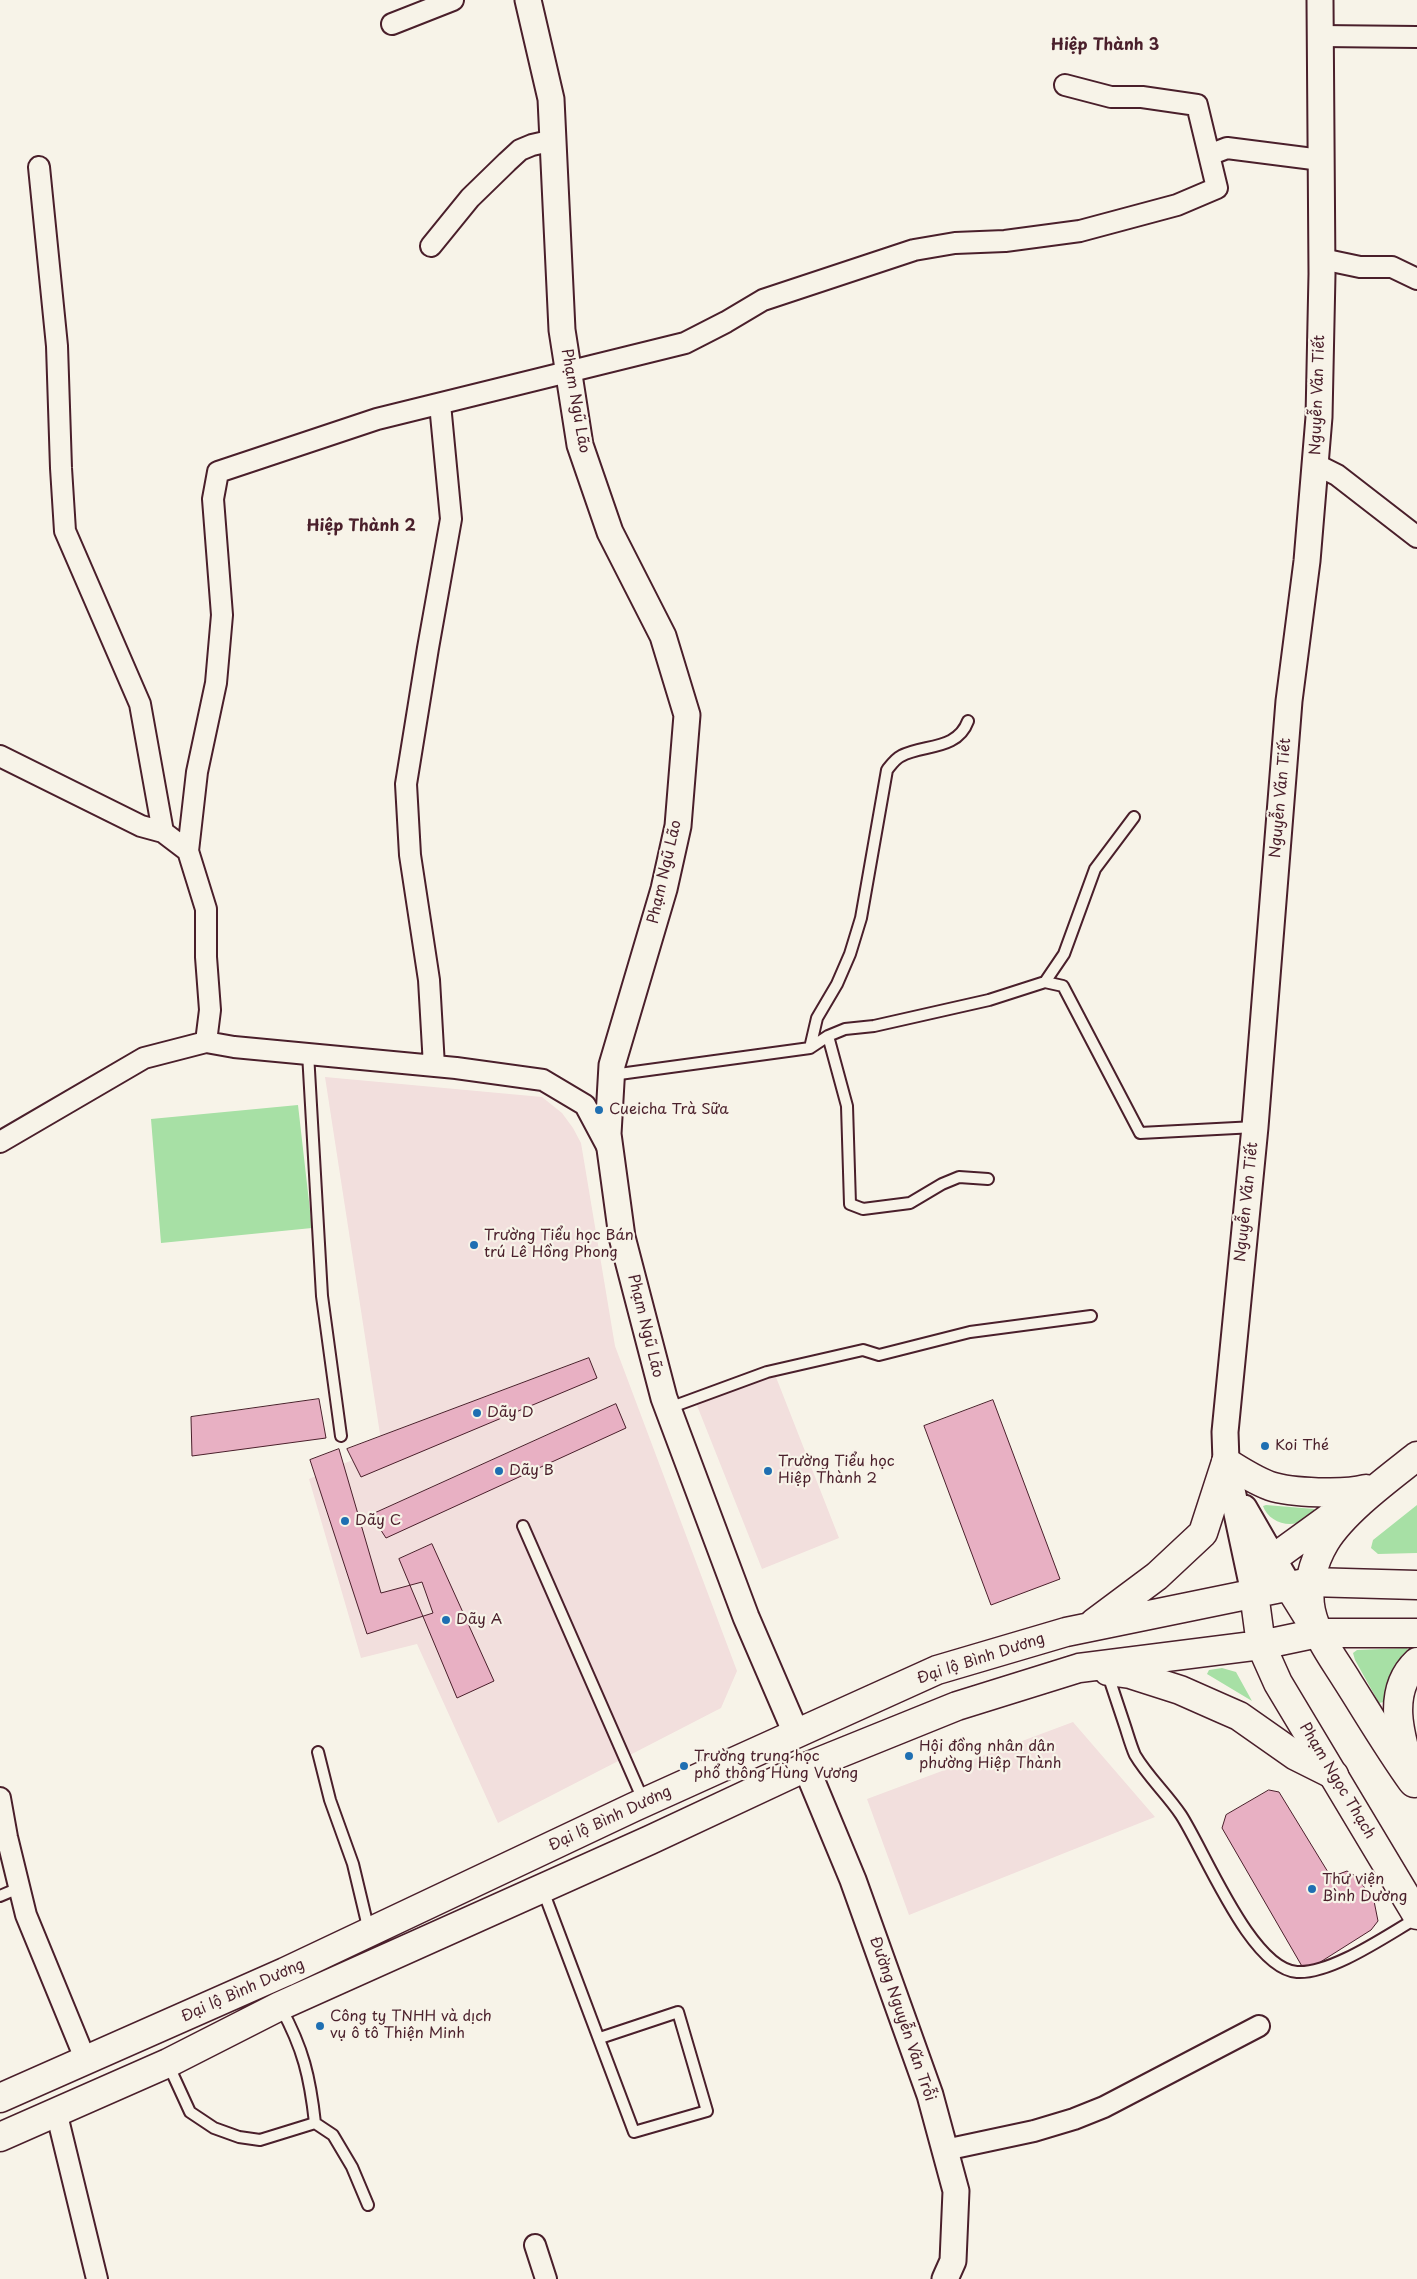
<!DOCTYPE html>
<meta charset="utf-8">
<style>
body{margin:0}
canvas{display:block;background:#f7f3e8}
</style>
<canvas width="1417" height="2279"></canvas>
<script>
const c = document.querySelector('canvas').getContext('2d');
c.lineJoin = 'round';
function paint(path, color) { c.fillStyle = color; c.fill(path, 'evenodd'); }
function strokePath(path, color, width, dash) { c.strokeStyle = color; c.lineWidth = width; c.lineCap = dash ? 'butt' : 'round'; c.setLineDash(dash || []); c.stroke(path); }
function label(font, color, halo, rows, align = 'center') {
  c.font = font + ' "Playpen Sans",sans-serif'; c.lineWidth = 4.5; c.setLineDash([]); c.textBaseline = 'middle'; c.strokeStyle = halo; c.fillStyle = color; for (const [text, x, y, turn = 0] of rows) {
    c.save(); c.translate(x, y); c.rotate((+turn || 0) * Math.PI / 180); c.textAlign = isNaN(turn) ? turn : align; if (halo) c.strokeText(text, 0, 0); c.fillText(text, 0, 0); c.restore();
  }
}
paint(new Path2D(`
 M 325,1077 L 542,1097 L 562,1113 L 573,1128 L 581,1143 L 615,1346 L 737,1671 L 721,1708 L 498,1823 L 417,1644 L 361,1658 L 309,1479 L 382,1447 Z
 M 774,1372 L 839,1538 L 762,1569 L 696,1403 Z
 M 1073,1722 L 1155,1817 L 909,1915 L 867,1799 Z`), '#f2dfdd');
paint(new Path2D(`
 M 298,1105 L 312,1228 L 161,1243 L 151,1119 Z
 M 1266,1505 L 1314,1509 L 1315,1513 C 1310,1517 1303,1522 1297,1523 C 1284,1527 1267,1519 1263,1506 Z
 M 1417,1505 L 1417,1553 L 1378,1554 L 1371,1548 L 1373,1540 Z
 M 1407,1648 L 1408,1650 L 1391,1676 L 1384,1702 L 1379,1703 L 1355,1660 L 1353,1653 L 1357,1650 Z
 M 1222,1668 L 1236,1672 L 1252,1701 L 1207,1674 L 1209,1670 Z`), '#a7e0a5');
const building = new Path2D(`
 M 589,1358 L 597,1378 L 361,1477 L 347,1449 Z
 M 319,1399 L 326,1438 L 192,1456 L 191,1417 Z
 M 993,1400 L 1060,1579 L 991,1605 L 924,1426 Z
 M 616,1404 L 626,1428 L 386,1538 L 371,1515 Z
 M 339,1449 L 381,1593 L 422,1582 L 433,1613 L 367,1634 L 310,1460 Z
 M 432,1544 L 494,1681 L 457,1698 L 399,1559 Z
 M 1269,1790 L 1279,1792 L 1331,1877 L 1347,1871 L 1357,1877 L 1374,1901 L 1378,1921 L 1371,1930 L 1314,1966 L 1303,1968 L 1222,1828 L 1226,1815 Z`);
paint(building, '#e8b0c3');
strokePath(building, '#4a1f2b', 1);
const service = new Path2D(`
 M 1045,982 L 1064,954 L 1095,869 L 1134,817
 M 828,1036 L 845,1029 L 874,1026 L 989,1000 L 1045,982 L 1063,986 L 1140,1133 L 1255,1127
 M 810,1048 L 817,1018 L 837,984 L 850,954 L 861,918 L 887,770 C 891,765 895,759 901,756 C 923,744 957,751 968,721
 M 308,1053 L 322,1296 L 341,1436
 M 612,1075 L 810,1048 L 828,1036 L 847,1106 L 850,1204 L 863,1209 L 910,1203 L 942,1184 L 959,1177 L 988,1179
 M 669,1408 L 767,1372 L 863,1350 L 879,1355 L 970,1332 L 1091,1316
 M 523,1526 L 644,1802
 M 1107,1672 C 1113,1690 1119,1708 1125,1726 C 1128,1735 1131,1746 1135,1755 C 1148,1777 1167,1794 1181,1815 C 1205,1852 1251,1969 1297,1972 C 1332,1974 1387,1935 1417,1918
 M 318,1752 L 330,1800 L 353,1864 L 369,1931
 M 542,1888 L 634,2132 L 707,2111 L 678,2012 L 600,2038
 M 0,1896 L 19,1888
 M 281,2008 C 303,2048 310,2077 315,2123
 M 168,2064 L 190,2112 L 214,2128 L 239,2137 L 260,2140 L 315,2123 L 333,2135 L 352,2167 L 368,2205`);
const minor = new Path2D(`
 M 392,24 L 453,0
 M 1321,36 L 1417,37
 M 1209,155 L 1227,148 L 1321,160
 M 39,167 L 57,346 L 61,468 L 65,531 L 140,704 L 163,832
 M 431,246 L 470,198 L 507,162 L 520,150 L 532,145 L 554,140
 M 1322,259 L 1360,267 L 1392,267 L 1417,279
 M 1315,464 L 1337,475 L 1417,537
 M 0,756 L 141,826 L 163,832 L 188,851 L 206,909 L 206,957 L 210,1010 L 206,1042 L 234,1047 L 456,1068 L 543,1080 L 585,1105 L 609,1150
 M 188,851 L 197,772 L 216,683 L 222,615 L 213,499 L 218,472 L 377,419 L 685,343 L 726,322 L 763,300 L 914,250 L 955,243 L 1005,241 L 1080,231 L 1177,205 L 1217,188 L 1197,105 L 1142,97 L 1111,97 L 1065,85
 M 434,1066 L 429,980 L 410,855 L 406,784 L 428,648 L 451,519 L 440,404
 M 0,1142 L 144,1058 L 206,1042
 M 0,1798 L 7,1837 L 26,1915 L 86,2061
 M 56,2111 L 97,2279
 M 945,2150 L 1034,2131 L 1074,2119 L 1104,2107 L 1259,2026
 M 535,2245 L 546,2279`);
const tertiary = new Path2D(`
 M 528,0 L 551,99 L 562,330 L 580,445 L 610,532 L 663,636 L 687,715 L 678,826 L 664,889 L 612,1065 L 608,1134 L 622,1237 L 664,1398 L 746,1617 L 796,1733
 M 1244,1508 L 1290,1588
 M 1254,1593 L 1226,1462 L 1225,1432 L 1255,1127 L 1289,701 L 1307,561 L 1319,417 L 1322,274 L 1320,0
 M 806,1767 L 853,1880 L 930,2095 L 956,2191 L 953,2261 L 945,2279`);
const primary = new Path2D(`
 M 1226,1462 C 1240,1471 1254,1480 1270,1486 C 1291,1493 1345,1495 1366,1489
 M 1254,1593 L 1257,1576 L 1267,1563 L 1340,1510
 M 1261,1645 L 1278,1683 L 1417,1915
 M 1412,1781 C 1389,1749 1369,1715 1348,1682 C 1334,1659 1317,1638 1311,1611 C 1306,1588 1313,1562 1325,1542 C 1344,1511 1388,1479 1417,1456`);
const trunk = new Path2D(`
 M 1290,1588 L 1318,1633
 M 1254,1593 L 1261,1645
 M 1094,1623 L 1157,1576 L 1203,1533 L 1226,1462
 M 1108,1671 L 1130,1674 L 1180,1690 L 1223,1709 L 1239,1716 L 1296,1756 L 1334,1775
 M 1414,1783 C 1403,1745 1383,1694 1417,1662
 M 0,2098 L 285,1972 L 634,1807 L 937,1670 L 1066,1632 L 1310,1582 L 1417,1585
 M 0,2137 L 168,2063 L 280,2006 L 650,1840 L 806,1767 L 957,1706 L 1079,1668 L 1261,1645 L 1318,1633 L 1417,1633`);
strokePath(service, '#4a1f2b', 14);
strokePath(minor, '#4a1f2b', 24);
strokePath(tertiary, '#4a1f2b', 29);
strokePath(primary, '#4a1f2b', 31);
strokePath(trunk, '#4a1f2b', 31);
strokePath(service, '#f7f3e8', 10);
strokePath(minor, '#f7f3e8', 20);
strokePath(tertiary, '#f7f3e8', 25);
strokePath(primary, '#f7f3e8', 28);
strokePath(trunk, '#f7f3e8', 28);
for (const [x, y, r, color] of [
 [599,1110,5,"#1f6fb2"],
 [474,1245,5,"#1f6fb2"],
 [477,1413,5,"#1f6fb2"],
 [1265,1446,5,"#1f6fb2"],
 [499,1471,5,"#1f6fb2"],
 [768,1471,5,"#1f6fb2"],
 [345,1521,5,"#1f6fb2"],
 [446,1620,5,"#1f6fb2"],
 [909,1756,5,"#1f6fb2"],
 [684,1766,5,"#1f6fb2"],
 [1312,1889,5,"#1f6fb2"],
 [320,2026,5,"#1f6fb2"]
]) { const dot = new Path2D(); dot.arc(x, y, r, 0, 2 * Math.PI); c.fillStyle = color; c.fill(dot); strokePath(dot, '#f7f3e8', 2); }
label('15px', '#4a1f2b', '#f7f3e8', [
 ["Nguyễn Văn Tiết",1318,395,-88],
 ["Phạm Ngũ Lão",575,401,80],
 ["Nguyễn Văn Tiết",1281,798,-85],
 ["Phạm Ngũ Lão",665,872,-77],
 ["Nguyễn Văn Tiết",1247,1202,-84],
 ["Phạm Ngũ Lão",645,1326,76],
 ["Đại lộ Bình Dương",981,1659,-18],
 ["Phạm Ngọc Thạch",1337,1781,59],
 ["Đại lộ Bình Dương",610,1819,-25],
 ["Đại lộ Bình Dương",243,1991,-24],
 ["Đường Nguyễn Văn Trỗi",902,2019,71]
]);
label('15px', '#4a1f2b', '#f7f3e8', [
 ["Cueicha Trà Sữa",609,1110],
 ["Trường Tiểu học Bán",484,1236],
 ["trú Lê Hồng Phong",484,1253],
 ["Dãy D",487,1413],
 ["Koi Thé",1275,1446],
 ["Trường Tiểu học",778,1462],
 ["Hiệp Thành 2",778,1479],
 ["Dãy B",509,1471],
 ["Dãy C",355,1521],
 ["Dãy A",456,1620],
 ["Hội đồng nhân dân",919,1747],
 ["phường Hiệp Thành",919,1764],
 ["Trường trung học",694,1757],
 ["phổ thông Hùng Vương",694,1774],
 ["Thư viện",1322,1880],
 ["Bình Dương",1322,1897],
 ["Công ty TNHH và dịch",330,2017],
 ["vụ ô tô Thiện Minh",330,2034]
], 'left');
label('bold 16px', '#4a1f2b', '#f7f3e8', [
 ["Hiệp Thành 3",1105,46],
 ["Hiệp Thành 2",361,527]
]);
</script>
